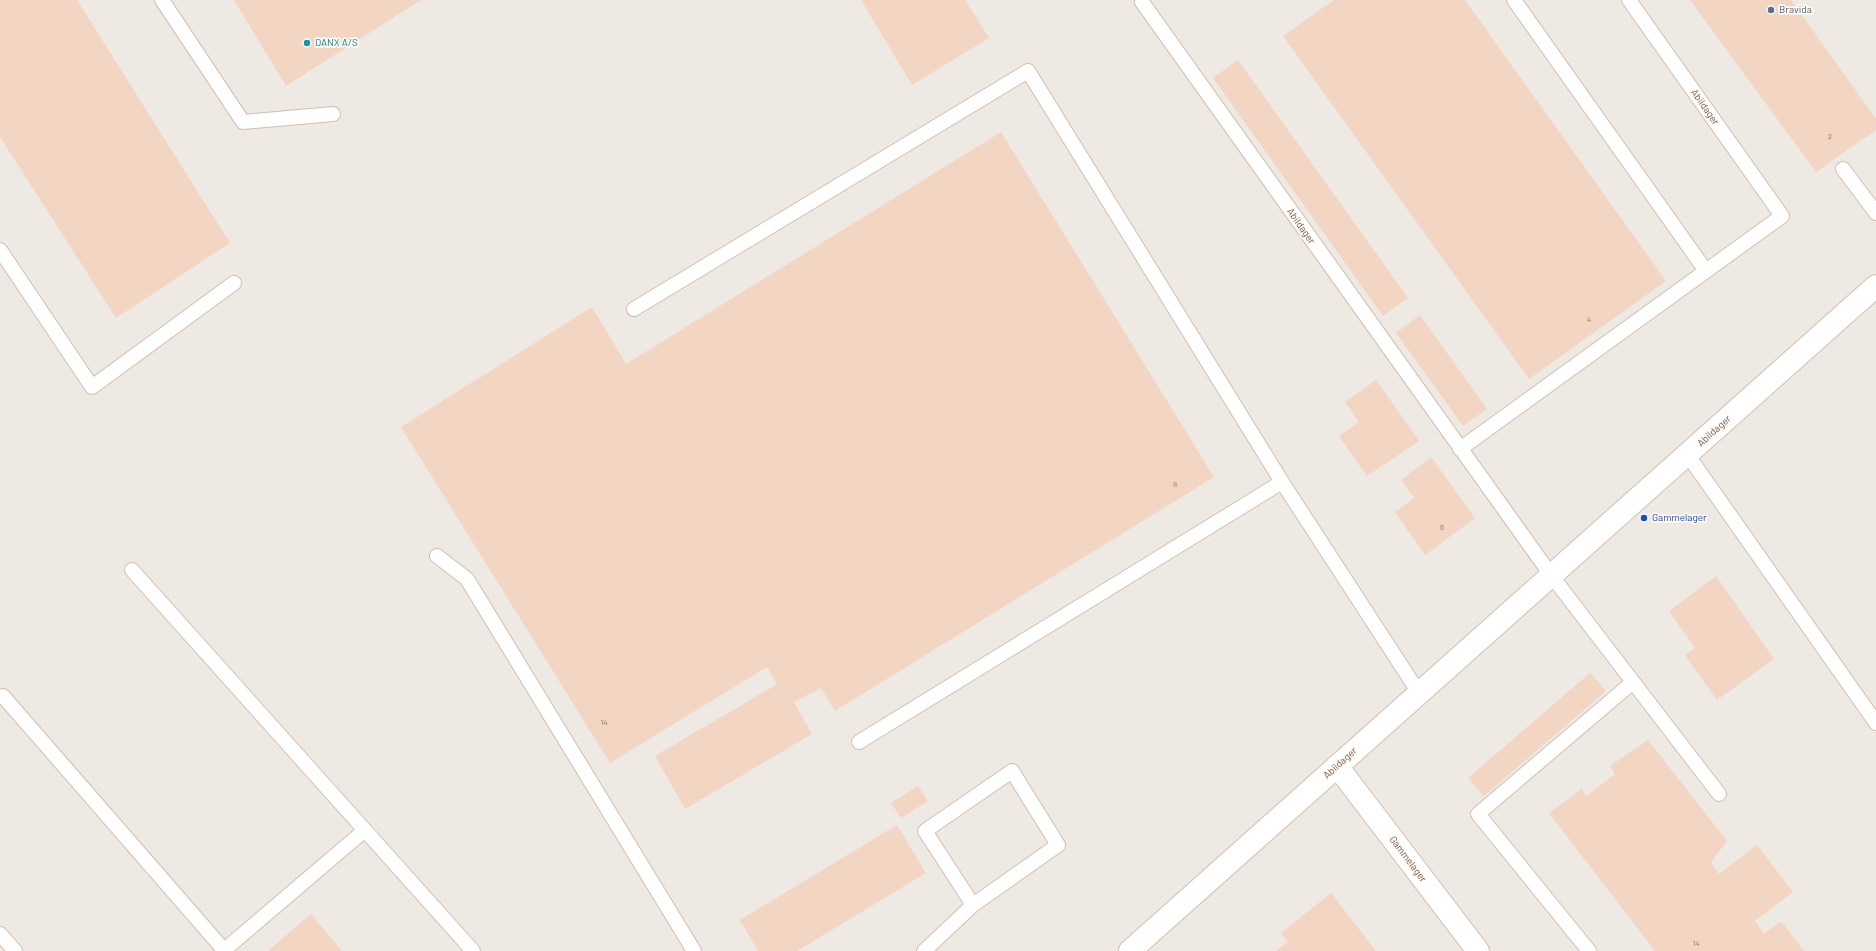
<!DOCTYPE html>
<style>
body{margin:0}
canvas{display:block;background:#fdf6ec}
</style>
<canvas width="1876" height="951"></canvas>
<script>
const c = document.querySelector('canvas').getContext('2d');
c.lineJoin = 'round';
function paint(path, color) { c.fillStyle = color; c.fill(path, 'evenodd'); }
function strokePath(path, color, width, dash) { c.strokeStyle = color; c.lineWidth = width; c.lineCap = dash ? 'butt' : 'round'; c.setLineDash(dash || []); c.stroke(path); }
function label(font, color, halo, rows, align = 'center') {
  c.font = font + ' Barlow,sans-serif'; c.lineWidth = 3.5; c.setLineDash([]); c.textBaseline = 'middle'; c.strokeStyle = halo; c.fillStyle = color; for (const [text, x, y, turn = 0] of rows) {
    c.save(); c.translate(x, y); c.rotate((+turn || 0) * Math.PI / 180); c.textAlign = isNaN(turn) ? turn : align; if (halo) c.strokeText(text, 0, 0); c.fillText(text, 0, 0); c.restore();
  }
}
paint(new Path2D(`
 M 0,0 L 1876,0 L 1876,951 L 0,951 Z`), '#efe9e4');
paint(new Path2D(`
 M 0,0 L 77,0 L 230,243 L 116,318 L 0,137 Z
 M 234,0 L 421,0 L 286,86 Z
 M 861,0 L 965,0 L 989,38 L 912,85 Z
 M 1334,0 L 1465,0 L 1666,281 L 1529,379 L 1283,36 Z
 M 1690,0 L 1791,0 L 1876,119 L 1876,130 L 1816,172 Z
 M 1238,60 L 1408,298 L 1383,316 L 1213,78 Z
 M 1001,132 L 1214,477 L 835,711 L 821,688 L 794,702 L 812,734 L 685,809 L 655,756 L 777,684 L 767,667 L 610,763 L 401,427 L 592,307 L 626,364 Z
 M 1420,315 L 1487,409 L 1463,426 L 1396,333 Z
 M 1376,380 L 1419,441 L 1367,476 L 1339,436 L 1359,422 L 1345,402 Z
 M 1431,457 L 1475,518 L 1425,555 L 1395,512 L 1414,498 L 1401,480 Z
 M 1716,576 L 1774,659 L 1717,700 L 1685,655 L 1695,648 L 1669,611 Z
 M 1590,673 L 1606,691 L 1484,796 L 1468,778 Z
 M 1648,740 L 1727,841 L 1711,862 L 1719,874 L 1757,845 L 1793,892 L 1755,921 L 1764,934 L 1781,921 L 1804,951 L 1655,951 L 1549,813 L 1582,789 L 1586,796 L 1615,774 L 1610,766 Z
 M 918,786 L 928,801 L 901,818 L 891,803 Z
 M 897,825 L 926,873 L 797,951 L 758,951 L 740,920 Z
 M 1331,893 L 1376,951 L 1276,951 L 1288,942 L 1281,933 Z
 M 311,914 L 342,951 L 268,951 Z`), '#f3d5c3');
const lane = new Path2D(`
 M 162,0 L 243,122 L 333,114
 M 1514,0 L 1706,271
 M 1142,2 L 1551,575 L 1719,794
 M 1843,169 L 1876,213
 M 0,250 L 92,387 L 234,283
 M 634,309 L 1028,71 L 1282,482
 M 1460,449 L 1782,216 L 1629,0
 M 1687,454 L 1876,723
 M 437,556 L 467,579 L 694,951
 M 132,570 L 473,951
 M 3,696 L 224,950
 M 859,742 L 1282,482 L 1419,693
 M 0,934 L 15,951
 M 223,951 L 365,830
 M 924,951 L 973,905 L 1058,845 L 1012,771 L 925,831 L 973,905
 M 1589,951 L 1478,814 L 1633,682`);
const street = new Path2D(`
 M 1337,766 L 1478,951
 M 1130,951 L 1876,286`);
strokePath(lane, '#d1beb0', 16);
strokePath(street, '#d1beb0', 24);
strokePath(lane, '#fff', 14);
strokePath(street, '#fff', 22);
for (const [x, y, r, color] of [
 [1771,10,4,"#5c6f8a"],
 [307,43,4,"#0f9aa8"],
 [1644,518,4,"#1a4fb4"]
]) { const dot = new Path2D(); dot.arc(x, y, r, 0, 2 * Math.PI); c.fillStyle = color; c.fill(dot); strokePath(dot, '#fffaf3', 1.5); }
label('8px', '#987a6a', null, [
 ["2",1830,136],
 ["4",1589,319],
 ["8",1175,484],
 ["6",1442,527],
 ["14",604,722],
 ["14",1696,943]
]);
label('10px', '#4e5e75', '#fffaf3', [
 ["Bravida",1779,10]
], 'left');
label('10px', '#0d838f', '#fffaf3', [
 ["DANX A/S",315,43]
], 'left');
label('10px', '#7a5c4d', '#fffaf3', [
 ["Abildager",1705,107,55],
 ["Abildager",1301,226,55],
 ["Abildager",1714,431,-42],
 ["Abildager",1340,763,-42],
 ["Gammelager",1408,859,53]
]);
label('10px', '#164399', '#fffaf3', [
 ["Gammelager",1652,518]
], 'left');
</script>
